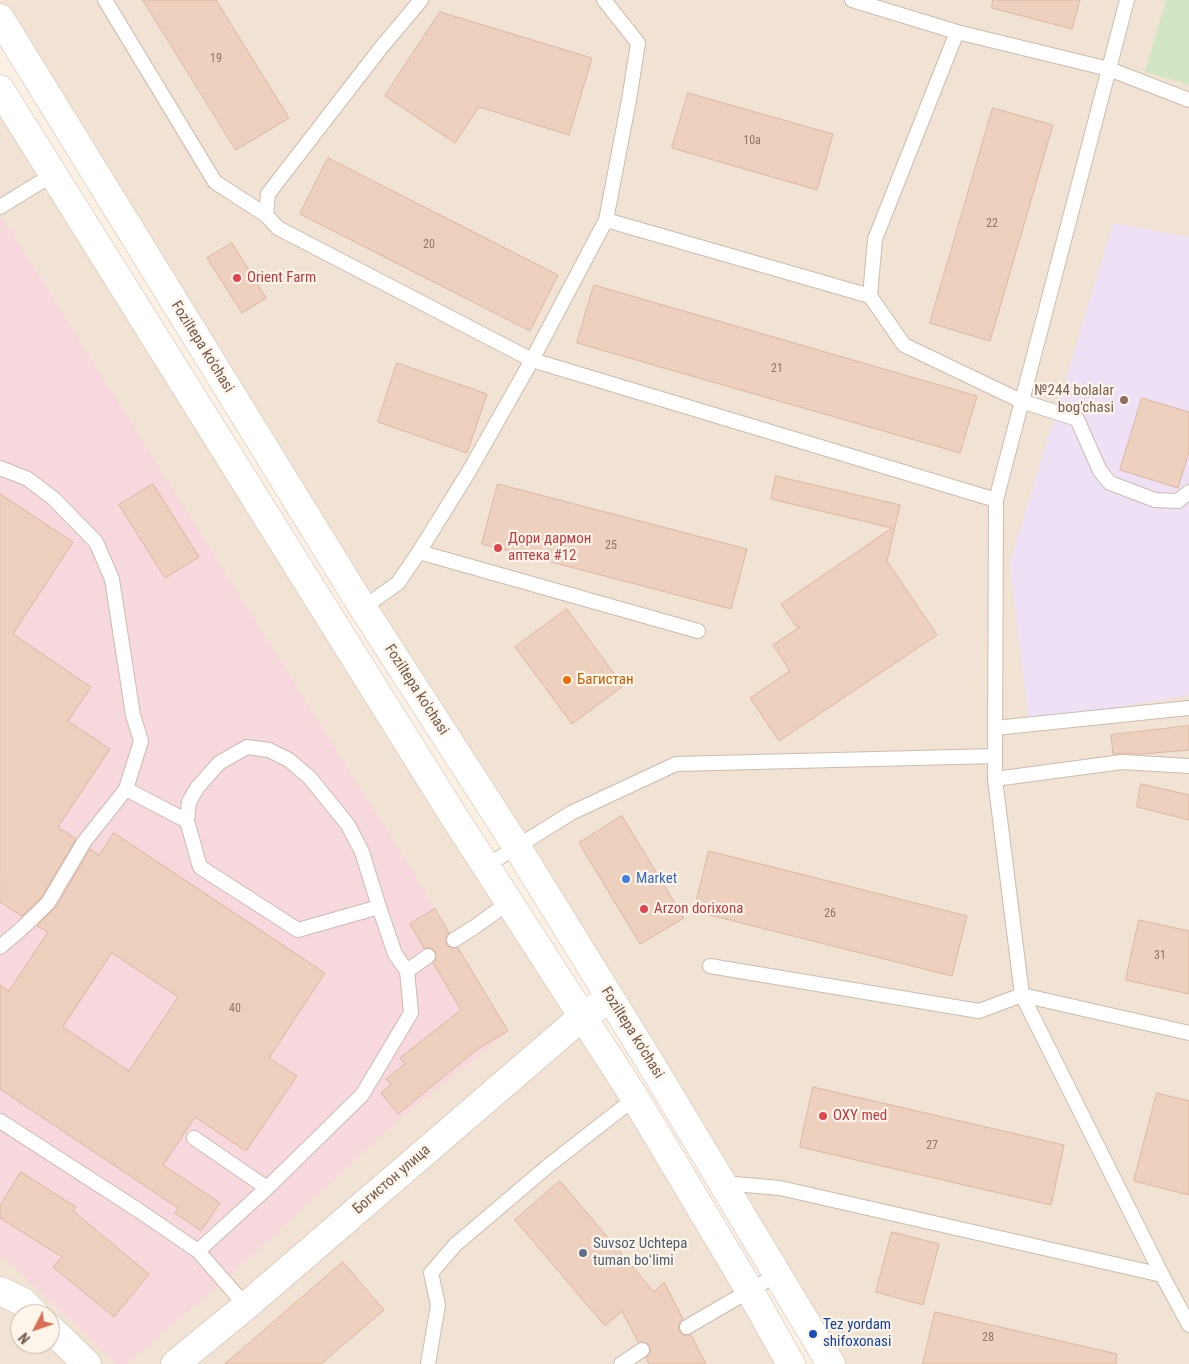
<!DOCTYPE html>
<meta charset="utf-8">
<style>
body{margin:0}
#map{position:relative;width:1189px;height:1364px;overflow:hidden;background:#faf1e4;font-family:"Roboto Condensed",sans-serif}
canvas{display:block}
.north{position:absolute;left:10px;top:1304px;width:50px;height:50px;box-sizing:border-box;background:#fdf5ea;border:1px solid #c5b6ab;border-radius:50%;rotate:229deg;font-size:14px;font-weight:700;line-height:20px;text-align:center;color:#70584c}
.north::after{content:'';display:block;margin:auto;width:18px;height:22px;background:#d96e54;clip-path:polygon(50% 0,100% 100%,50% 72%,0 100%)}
</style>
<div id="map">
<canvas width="1189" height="1364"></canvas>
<div class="north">N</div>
</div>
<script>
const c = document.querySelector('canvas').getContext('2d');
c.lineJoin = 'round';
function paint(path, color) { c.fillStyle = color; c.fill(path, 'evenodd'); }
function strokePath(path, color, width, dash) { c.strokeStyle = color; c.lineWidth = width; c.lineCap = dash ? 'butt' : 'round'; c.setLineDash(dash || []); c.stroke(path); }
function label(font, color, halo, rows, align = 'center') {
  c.font = font + ' "Roboto Condensed",sans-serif'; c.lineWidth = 4.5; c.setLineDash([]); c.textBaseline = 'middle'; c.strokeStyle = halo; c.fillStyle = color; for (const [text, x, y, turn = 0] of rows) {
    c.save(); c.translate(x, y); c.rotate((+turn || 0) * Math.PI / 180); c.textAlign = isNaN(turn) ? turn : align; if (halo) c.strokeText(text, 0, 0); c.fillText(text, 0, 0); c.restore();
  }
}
paint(new Path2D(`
 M 0,0 L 1189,0 L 1189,1364 L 831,1364 L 0,18 Z
 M 0,89 L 791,1364 L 0,1364 ZM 20,1314 L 50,1314 L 50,1344 L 20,1344 Z`), '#f1e3d3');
paint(new Path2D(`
 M 1113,223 L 1189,237 L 1189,695 L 1029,722 L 1010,563 Z`), '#eee1f6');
paint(new Path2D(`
 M 0,216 L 14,236 L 413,872 L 508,1031 L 401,1118 L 224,1281 L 126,1364 L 116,1364 L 5,1258 L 0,1259 Z`), '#f7d8dd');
paint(new Path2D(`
 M 1166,0 L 1189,0 L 1189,85 L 1145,72 Z`), '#d3e6c4');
const building = new Path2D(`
 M 143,0 L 216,0 L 289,118 L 236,150 Z
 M 993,0 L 1080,0 L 1072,29 L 992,8 Z
 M 440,12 L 592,58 L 569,135 L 479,107 L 455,143 L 385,96 Z
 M 688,93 L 833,134 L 817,190 L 672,148 Z
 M 993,108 L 1053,125 L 990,341 L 930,323 Z
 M 328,158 L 558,275 L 530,331 L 300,214 Z
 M 232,243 L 266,298 L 242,313 L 207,258 Z
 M 594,285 L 977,396 L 960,453 L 577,343 Z
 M 397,363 L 487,394 L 467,453 L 378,422 Z
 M 1142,398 L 1189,412 L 1189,452 L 1178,488 L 1120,470 Z
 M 776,476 L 900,505 L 887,561 L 937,635 L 779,741 L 750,698 L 790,671 L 773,645 L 800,627 L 796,626 L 781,604 L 892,528 L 771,499 Z
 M 153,484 L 199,557 L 165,578 L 119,505 Z
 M 498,484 L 747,549 L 731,609 L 482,544 Z
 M 0,494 L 73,542 L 13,634 L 91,687 L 68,721 L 110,749 L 58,827 L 76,839 L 41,898 L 22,916 L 0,902 Z
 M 567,609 L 623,686 L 572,724 L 515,647 Z
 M 1189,726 L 1189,750 L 1142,754 L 1123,753 L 1113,754 L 1111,735 Z
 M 1141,784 L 1189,795 L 1189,820 L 1137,807 Z
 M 622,816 L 684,918 L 640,944 L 579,843 Z
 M 114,833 L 325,973 L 269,1058 L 297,1076 L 246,1151 L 195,1117 L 163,1165 L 220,1203 L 201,1231 L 175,1213 L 178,1208 L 0,1089 L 0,985 L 9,991 L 48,932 L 37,926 L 56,907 L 90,849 L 99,855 ZM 112,953 L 178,997 L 129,1071 L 63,1027 Z
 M 709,851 L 967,916 L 952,976 L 694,911 Z
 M 435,909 L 449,933 L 446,936 L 446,944 L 450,948 L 458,948 L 508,1031 L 479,1048 L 398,1114 L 381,1093 L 391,1085 L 386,1079 L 405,1064 L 400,1058 L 461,1010 L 433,963 L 436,959 L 435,951 L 431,948 L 424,948 L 410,924 Z
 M 1139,920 L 1189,931 L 1189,994 L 1126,980 Z
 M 813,1087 L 1064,1145 L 1051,1205 L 800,1147 Z
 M 1157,1093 L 1189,1101 L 1189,1195 L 1134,1181 Z
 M 21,1172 L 76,1207 L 73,1211 L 149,1274 L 114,1317 L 53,1267 L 62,1257 L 0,1218 L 0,1206 Z
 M 560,1181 L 654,1292 L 664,1282 L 683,1319 L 679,1323 L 679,1331 L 683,1335 L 688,1336 L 691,1335 L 706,1364 L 649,1364 L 646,1358 L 650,1353 L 650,1346 L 645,1342 L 638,1342 L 622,1311 L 605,1326 L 515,1220 Z
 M 892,1232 L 939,1244 L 923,1305 L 876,1292 Z
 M 343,1262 L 384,1310 L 321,1364 L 225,1364 Z
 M 935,1312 L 1117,1354 L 1116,1364 L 923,1364 Z`);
paint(building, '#edd0be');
strokePath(building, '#deb6a0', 1);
const service = new Path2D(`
 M 105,0 L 215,182 L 266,215
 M 421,0 L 380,49 L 268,194 L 266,215 L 278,228 L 532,360 L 996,500
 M 852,0 L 957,32 L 1109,69 L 1189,100
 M 957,32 L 875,239 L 870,296 L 904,345 L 1021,401 L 1077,419 L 1100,471 L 1110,483 L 1155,500 L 1178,501 L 1189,492
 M 0,207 L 52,175
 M 606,220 L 870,296
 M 0,468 L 28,479 L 54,499 L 96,542 L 112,579 L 133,715 L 141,741 L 126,789 L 84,842 L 48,903 L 19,931 L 0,947
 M 419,552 L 698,631
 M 363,608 L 398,583 L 419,552 L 468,473 L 532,360 L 606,220 L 629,100 L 638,43 L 604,0
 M 995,728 L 1189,708
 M 995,756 L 995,779 L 1022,995 L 1162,1275 L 1189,1325
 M 995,779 L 1122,762 L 1189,766
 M 126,789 L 187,821
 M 486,866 L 571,813 L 676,764 L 995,756 L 996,500 L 1127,0
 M 454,940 L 476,926 L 509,902
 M 710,966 L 979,1011 L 1022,995 L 1189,1033
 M 407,971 L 428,956
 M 0,1121 L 138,1210 L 198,1251 L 246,1306
 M 194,1138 L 267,1188
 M 723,1183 L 780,1188 L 1162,1275
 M 198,1251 L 267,1188 L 362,1095 L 411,1013 L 407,971 L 395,954 L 379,907 L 362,852 L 348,825 L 310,778 L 289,760 L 269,750 L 247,747 L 219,763 L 197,788 L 189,802 L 187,821 L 200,867 L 298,930 L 379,907
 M 687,1327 L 778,1274
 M 428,1364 L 438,1305 L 431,1273 L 455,1245 L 548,1166 L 635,1098
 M 621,1364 L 642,1350`);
const minor = new Path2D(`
 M 0,1291 L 23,1302 L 35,1314
 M 50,1328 L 87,1364
 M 175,1364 L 246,1306 L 583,1016 L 610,998`);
const secondary = new Path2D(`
 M 0,18 L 363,608 L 517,847 L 651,1064 L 831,1364
 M 0,89 L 453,815 L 635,1098 L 750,1291 L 791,1364`);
strokePath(service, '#ccbbaf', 16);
strokePath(minor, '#ccbbaf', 29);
strokePath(secondary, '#cfbaac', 29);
strokePath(service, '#fff', 14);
strokePath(minor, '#fff', 28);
strokePath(secondary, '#fff', 28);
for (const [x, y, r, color] of [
 [237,278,5,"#e0444e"],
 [1124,400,5,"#8d6e63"],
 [498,548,5,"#e0444e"],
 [567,680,5,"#e8710a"],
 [626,879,5,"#3f7fe0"],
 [644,909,5,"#e0444e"],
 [823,1116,5,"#e0444e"],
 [583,1253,5,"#5c6f8a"],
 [813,1334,5,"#1a4fb4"]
]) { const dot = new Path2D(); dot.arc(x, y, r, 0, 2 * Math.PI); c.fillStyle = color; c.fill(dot); strokePath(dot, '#fdf5ea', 2); }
label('12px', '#8f7668', null, [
 ["19",216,59],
 ["10а",752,141],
 ["22",992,224],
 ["20",429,245],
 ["21",777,369],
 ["25",611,546],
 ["26",830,914],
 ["31",1160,956],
 ["40",235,1009],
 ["27",932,1146],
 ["28",988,1338]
]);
label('15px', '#be3a42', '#fdf5ea', [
 ["Orient Farm",247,278],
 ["Дори дармон",508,539],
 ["аптека #12",508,556],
 ["Arzon dorixona",654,909],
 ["OXY med",833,1116]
], 'left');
label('15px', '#70584c', '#fdf5ea', [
 ["Foziltepa ko'chasi",202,347,58],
 ["Foziltepa ko'chasi",416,690,57],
 ["Foziltepa ko'chasi",632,1033,58],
 ["Богистон улица",392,1180,-41]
]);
label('15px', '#785e54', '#fdf5ea', [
 ["№244 bolalar",1114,391],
 ["bog'chasi",1114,408]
], 'right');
label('15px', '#c56008', '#fdf5ea', [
 ["Багистан",577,680]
], 'left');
label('15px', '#366cbe', '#fdf5ea', [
 ["Market",636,879]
], 'left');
label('15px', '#4e5e75', '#fdf5ea', [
 ["Suvsoz Uchtepa",593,1244],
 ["tuman boʻlimi",593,1261]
], 'left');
label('15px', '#164399', '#fdf5ea', [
 ["Tez yordam",823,1325],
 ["shifoxonasi",823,1342]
], 'left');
</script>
